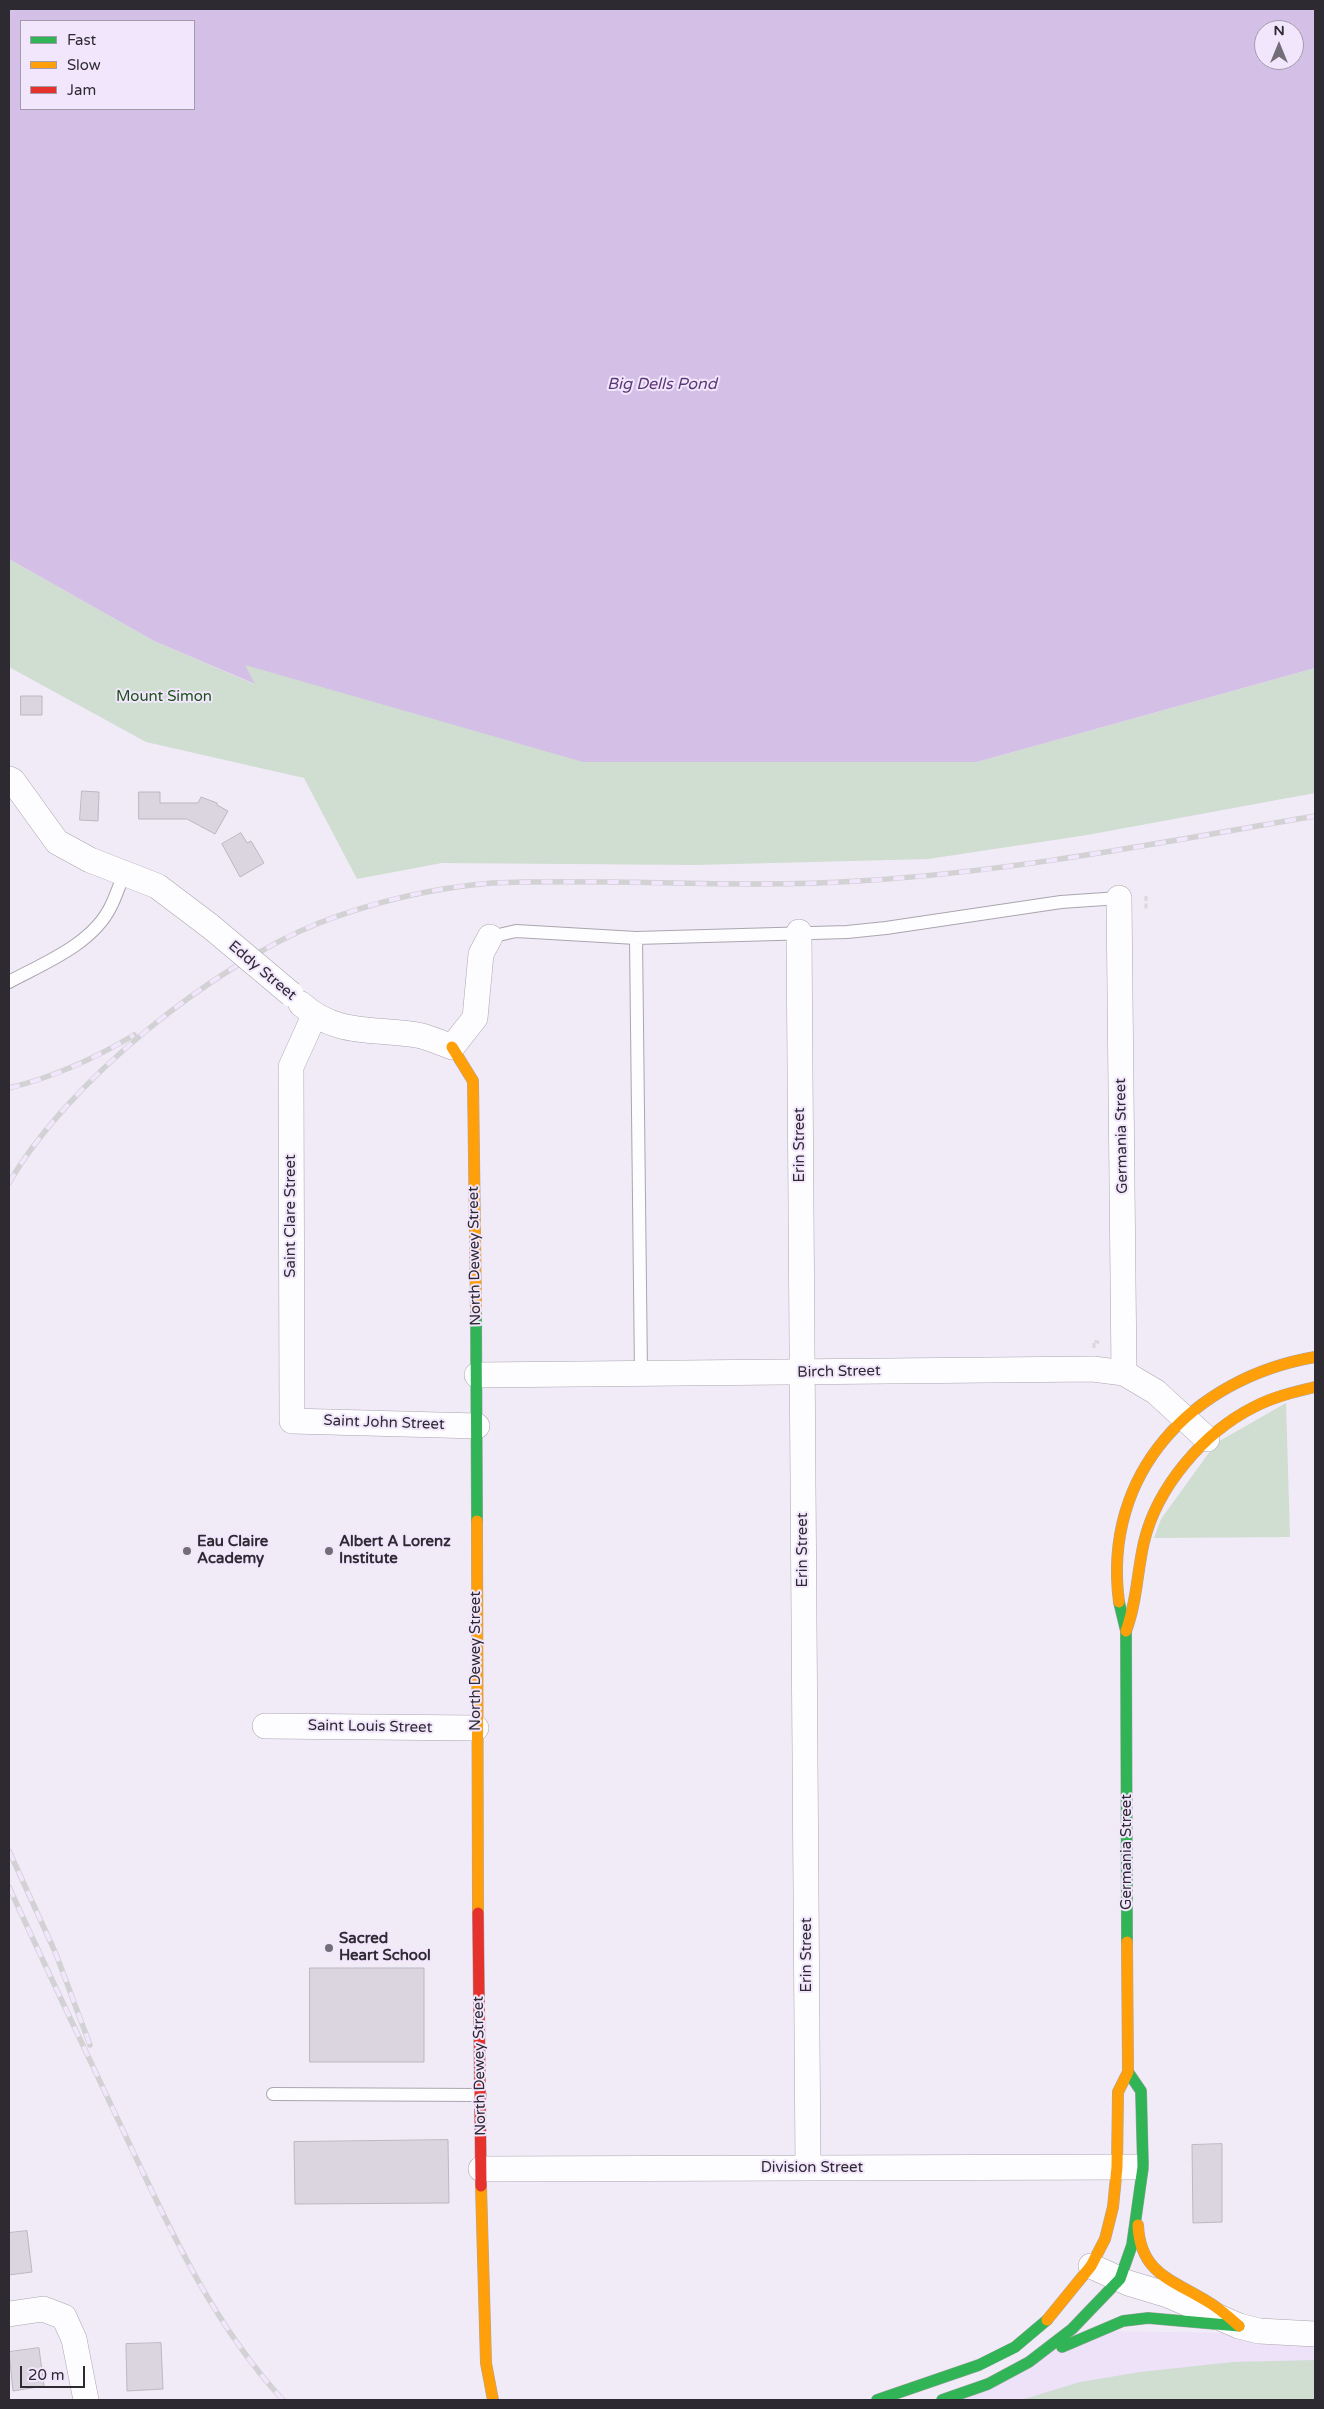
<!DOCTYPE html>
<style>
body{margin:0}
#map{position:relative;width:1324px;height:2409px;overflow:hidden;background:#f1ebf7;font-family:"Varela Round",sans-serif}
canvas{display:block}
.frame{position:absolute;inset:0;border:10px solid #2e2a32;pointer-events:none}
.legend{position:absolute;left:20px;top:20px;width:175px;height:90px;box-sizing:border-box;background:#f1e6fc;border:1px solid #a39bab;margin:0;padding:6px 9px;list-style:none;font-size:15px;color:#2e2a32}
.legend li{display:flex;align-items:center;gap:10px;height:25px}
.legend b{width:25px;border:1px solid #a39bab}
.north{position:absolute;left:1254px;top:20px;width:50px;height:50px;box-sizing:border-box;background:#f1e6fc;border:1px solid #a39bab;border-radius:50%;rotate:0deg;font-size:14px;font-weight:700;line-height:20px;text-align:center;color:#2e2a32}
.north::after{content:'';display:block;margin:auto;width:18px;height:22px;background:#726e77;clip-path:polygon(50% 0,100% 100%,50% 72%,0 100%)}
.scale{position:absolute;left:20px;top:2366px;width:65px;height:22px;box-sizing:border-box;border:2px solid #2e2a32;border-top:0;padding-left:6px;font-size:15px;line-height:18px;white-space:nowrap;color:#2e2a32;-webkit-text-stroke:4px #f1e6fc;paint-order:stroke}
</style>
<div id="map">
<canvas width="1324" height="2409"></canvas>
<div class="frame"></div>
<ul class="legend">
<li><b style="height:6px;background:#30b455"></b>Fast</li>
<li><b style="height:6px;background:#ff9f0a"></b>Slow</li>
<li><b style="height:6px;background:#e5322d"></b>Jam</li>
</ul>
<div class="north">N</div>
<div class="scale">20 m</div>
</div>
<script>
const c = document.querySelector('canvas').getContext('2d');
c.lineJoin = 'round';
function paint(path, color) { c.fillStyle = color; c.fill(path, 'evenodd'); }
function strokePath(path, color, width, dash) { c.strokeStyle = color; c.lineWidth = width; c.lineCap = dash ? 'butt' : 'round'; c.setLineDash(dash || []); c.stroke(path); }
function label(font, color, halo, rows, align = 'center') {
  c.font = font + ' "Varela Round",sans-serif'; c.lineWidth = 4; c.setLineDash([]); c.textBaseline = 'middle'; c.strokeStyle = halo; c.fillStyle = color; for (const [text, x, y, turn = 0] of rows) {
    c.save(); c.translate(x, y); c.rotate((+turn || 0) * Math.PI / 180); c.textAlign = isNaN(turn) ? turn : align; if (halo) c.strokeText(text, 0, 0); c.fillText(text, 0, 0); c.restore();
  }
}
paint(new Path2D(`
 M 1096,2331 L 1315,2334 L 1315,2400 L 942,2400 Z`), '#ede2f8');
paint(new Path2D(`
 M 9,559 L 154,641 L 254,684 L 244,664 L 977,762 L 1315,668 L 1315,793 L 1087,835 L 928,859 L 696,865 L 442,863 L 357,879 L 304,778 L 146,742 L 9,667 Z
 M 1286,1403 L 1290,1537 L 1154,1538 L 1161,1519 L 1216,1443 Z
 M 1315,2360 L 1315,2400 L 1021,2400 L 1080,2382 L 1140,2372 L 1233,2362 Z`), '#d0ddd1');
paint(new Path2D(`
 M 9,9 L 1315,9 L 1315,668 L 977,762 L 583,762 L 245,665 L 255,684 L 154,641 L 9,559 ZM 21,21 L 194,21 L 194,109 L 21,109 ZM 1264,30 L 1294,30 L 1294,60 L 1264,60 Z`), '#d4c0e6');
const building = new Path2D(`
 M 21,696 L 42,696 L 42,715 L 21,715 Z
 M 82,791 L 99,792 L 98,821 L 80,820 Z
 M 139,792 L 160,792 L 160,803 L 198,803 L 201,797 L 217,803 L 217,805 L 228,811 L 215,834 L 187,819 L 139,819 Z
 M 241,833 L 247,843 L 251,841 L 264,863 L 240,877 L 222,844 Z
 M 310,1968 L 424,1968 L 424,2062 L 310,2062 Z
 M 448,2140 L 449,2203 L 295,2204 L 294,2142 Z
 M 1222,2144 L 1222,2222 L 1193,2223 L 1192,2145 Z
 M 27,2231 L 32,2272 L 9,2275 L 9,2233 Z
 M 161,2343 L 163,2389 L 127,2391 L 126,2344 Z
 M 39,2348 L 44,2386 L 13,2391 L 9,2352 Z`);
paint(building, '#dad5de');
strokePath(building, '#bcb7c1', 1);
const lane = new Path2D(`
 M 490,937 L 516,931 L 636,938 L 847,932 L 886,928 L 1061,902 L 1119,898
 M 636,938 L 641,1373
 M 9,982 C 44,963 93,944 111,906 C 116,896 120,884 124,873
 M 273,2094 L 480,2095`);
const street = new Path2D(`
 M 9,779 L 13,781 L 57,842 L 90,860 L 157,886 L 210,926
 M 1119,898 L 1124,1373
 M 799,932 L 808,2168
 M 301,1004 C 338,1038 379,1027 422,1036 C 432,1039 442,1043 452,1047 L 475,1018 L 481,954 L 490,937
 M 314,1016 L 291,1067 L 292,1421 L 477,1426
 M 477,1375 L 1093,1369 L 1124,1373 L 1156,1392 L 1207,1439
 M 265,1726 L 476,1728
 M 481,2169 L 1136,2167
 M 1091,2266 L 1128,2283 L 1168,2295 L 1239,2326 L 1259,2331 L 1315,2334
 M 9,2314 L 43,2309 L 64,2317 L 74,2339 L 86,2400`);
const fast = new Path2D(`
 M 476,1311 L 477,1521
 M 1119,1602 L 1126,1631 L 1127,1942
 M 1062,2347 L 1123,2321 L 1148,2318 L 1239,2326
 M 877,2400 L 979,2365 L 1015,2347 L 1047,2320
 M 942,2400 L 988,2384 L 1029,2362 L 1072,2329 L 1120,2279 L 1132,2245 L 1143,2167 L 1141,2091 L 1128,2072`);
const slow = new Path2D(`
 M 452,1047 L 473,1081 L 476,1311
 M 477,1521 L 478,1913
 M 1119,1602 C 1102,1473 1193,1378 1315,1357
 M 1126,1631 C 1137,1602 1137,1572 1144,1542 C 1157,1487 1204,1432 1254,1407 C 1273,1397 1294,1392 1315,1387
 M 481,2186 L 486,2363 L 493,2400
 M 1138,2225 C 1140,2272 1170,2279 1205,2300 C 1218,2307 1228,2316 1239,2326
 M 1047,2320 L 1091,2266 L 1105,2239 L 1113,2207 L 1117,2167 L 1118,2092 L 1128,2072 L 1127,1942`);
const jam = new Path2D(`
 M 478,1913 L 481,2186`);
strokePath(lane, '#aaa6af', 14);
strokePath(street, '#aaa6af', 26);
strokePath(fast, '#aaa6af', 12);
strokePath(slow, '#aaa6af', 12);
strokePath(jam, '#aaa6af', 12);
strokePath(new Path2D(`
 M 1146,896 L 1146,909
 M 1094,1348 L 1094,1341 L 1101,1343`), '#dad8dc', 3, [5, 2.5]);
strokePath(lane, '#fdfcfe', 12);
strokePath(street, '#fdfcfe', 25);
strokePath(fast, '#30b455', 11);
strokePath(slow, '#ff9f0a', 11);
strokePath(jam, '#e5322d', 11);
const rail = new Path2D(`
 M 9,1088 C 54,1077 94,1059 134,1035
 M 9,1183 C 67,1082 212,966 319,923 C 376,901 432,888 492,883 C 614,878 737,889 858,881 C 1012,872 1164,842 1315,816
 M 9,1851 L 56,1954 L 90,2045
 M 9,1887 C 45,1966 83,2045 120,2124 C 166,2221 210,2321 283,2400`);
strokePath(rail, '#d2d1d4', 5.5);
strokePath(rail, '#f1e6fc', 4, [11]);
const streetBridge = new Path2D(`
 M 210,926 L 291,994`);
strokePath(streetBridge, '#aaa6af', 26, []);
strokePath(streetBridge, '#fdfcfe', 25);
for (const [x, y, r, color] of [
 [187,1551,5,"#726e77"],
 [329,1551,5,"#726e77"],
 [329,1948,5,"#726e77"]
]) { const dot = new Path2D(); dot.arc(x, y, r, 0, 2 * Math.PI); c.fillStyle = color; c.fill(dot); strokePath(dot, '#f1e6fc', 2); }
label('15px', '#1b5119', '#f1e6fc', [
 ["Mount Simon",164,697]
]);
label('15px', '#2e2a32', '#f1e6fc', [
 ["Eddy Street",262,971,40],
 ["Germania Street",1122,1136,-91],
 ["Erin Street",800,1145,-90],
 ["Saint Clare Street",291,1216,-90],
 ["North Dewey Street",475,1256,-91],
 ["Birch Street",839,1372,-1],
 ["Saint John Street",384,1423,2],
 ["Erin Street",803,1550,-90],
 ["North Dewey Street",476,1661,-90],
 ["Saint Louis Street",370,1727,1],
 ["Germania Street",1127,1852,-90],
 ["Erin Street",807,1955,-90],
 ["North Dewey Street",480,2066,-91],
 ["Division Street",812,2168]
]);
label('bold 15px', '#2e2a32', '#f1e6fc', [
 ["Eau Claire",197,1542],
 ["Academy",197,1559],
 ["Albert A Lorenz",339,1542],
 ["Institute",339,1559],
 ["Sacred",339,1939],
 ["Heart School",339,1956]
], 'left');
label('italic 16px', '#5c3976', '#f1e6fc', [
 ["Big Dells Pond",662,385]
]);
</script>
